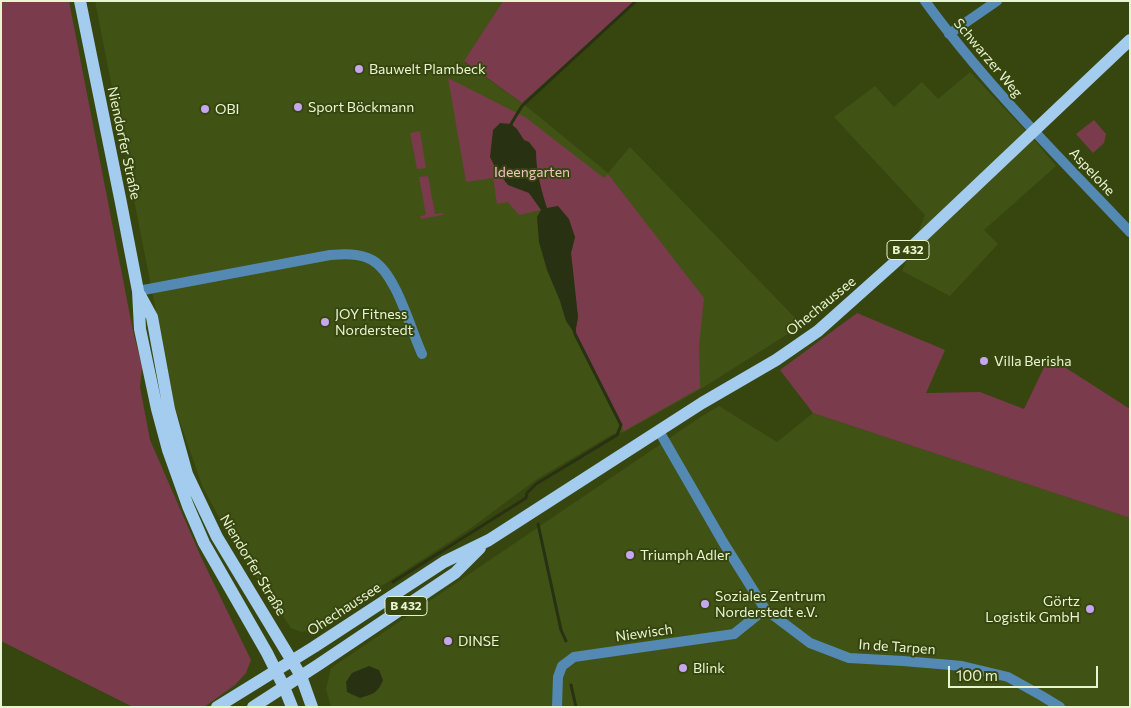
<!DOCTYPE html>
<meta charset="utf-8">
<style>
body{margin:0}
#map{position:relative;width:1131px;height:708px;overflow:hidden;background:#37460f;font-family:Commissioner,sans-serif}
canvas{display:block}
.frame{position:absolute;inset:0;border:2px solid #e8f5d1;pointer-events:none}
.scale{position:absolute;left:948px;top:666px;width:150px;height:22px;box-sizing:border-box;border:2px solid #e8f5d1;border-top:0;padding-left:6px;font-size:15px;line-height:18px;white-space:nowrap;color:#e8f5d1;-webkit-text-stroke:4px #37460f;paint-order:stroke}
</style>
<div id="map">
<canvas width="1131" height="708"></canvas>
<div class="frame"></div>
<div class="scale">100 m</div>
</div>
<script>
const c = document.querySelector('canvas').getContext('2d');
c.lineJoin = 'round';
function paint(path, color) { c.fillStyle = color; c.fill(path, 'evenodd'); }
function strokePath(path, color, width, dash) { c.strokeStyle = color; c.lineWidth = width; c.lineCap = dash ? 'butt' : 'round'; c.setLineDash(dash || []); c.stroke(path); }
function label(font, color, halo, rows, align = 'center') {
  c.font = font + ' Commissioner,sans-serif'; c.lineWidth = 4; c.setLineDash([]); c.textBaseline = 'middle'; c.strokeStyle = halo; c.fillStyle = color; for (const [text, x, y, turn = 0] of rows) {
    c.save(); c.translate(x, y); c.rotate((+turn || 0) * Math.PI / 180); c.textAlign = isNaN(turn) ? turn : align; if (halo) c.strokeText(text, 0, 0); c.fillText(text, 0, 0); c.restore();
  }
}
paint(new Path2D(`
 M 95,1 L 503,1 L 464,62 L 526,106 L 608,173 L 630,147 L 802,325 L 704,387 L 624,432 L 613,434 L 537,479 L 471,528 L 313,630 L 302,632 L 291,628 L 235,546 L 203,488 L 175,408 Z
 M 970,72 L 1037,143 L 1056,166 L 984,230 L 998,244 L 950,296 L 902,271 L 925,215 L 834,117 L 875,86 L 894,107 L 922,82 L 938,99 Z
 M 719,406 L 777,442 L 813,413 L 1130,518 L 1130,707 L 331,707 L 326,689 L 331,668 L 699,418 Z`), '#415215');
paint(new Path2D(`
 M 1,1 L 69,1 L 133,331 L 142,367 L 140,387 L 150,440 L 201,557 L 251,660 L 246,673 L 235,685 L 204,707 L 133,707 L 1,641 Z
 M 503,1 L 635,1 L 522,103 L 464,61 Z
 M 448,78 L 525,117 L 604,178 L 608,174 L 704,298 L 699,346 L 700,388 L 624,431 L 575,334 L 578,317 L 571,253 L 575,237 L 558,206 L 519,215 L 508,202 L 497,204 L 493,178 L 466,182 Z
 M 1094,120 L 1106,134 L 1104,143 L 1093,153 L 1076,134 Z
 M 420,131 L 426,168 L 417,169 L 410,133 Z
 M 428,176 L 435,213 L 434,214 L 443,213 L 443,215 L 421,219 L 420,216 L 426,215 L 419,177 Z
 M 857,313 L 945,350 L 926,393 L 980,392 L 1024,409 L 1049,357 L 1130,409 L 1130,518 L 813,413 L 780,370 Z`), '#7a3b4d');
paint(new Path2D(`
 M 500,123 L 511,124 L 517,129 L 524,140 L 529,142 L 536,151 C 536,171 541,189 547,208 L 558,206 L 569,219 L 575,237 L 571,253 L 578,317 L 575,334 L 566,321 L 560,301 L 547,270 L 539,242 L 537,217 L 541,210 L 529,193 L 508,185 L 497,171 L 490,157 L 493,130 Z
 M 369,666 L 379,670 L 383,680 C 378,693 373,694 360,698 L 347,692 L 346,682 L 352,673 Z`), '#283112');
strokePath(new Path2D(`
 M 511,128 L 511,124 L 522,106 L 636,1
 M 538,524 L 561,630 L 566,641
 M 393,582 L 526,498 L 527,493 L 536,484 L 617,435 L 621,425 L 575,334 L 574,329
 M 571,685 L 576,707`), '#283112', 3);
strokePath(new Path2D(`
 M 925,1 C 986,85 1059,157 1130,232
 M 949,34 L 997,1
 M 138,291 L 330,255 C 344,254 359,253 372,260 C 396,273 410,328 422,354
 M 659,431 L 723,542 L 765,609 L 810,643 L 849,658 L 903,661 L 951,665 L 962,666 L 1008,677 L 1042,696 L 1060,707
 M 557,707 L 558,677 L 562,666 L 574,657 L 734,634 L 765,609`), '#5489b3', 10);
strokePath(new Path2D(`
 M 80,1 L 121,203 L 138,291 L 140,329 L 157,409 L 168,450 L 188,506 L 204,543 L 267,653 L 284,687 L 292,707
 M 140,295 L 152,317 L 169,409 L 187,474 L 217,537 L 301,676 L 312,707
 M 217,707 L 314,647 L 444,562 L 489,540 L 702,403 L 776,360 L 818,331 L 902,256 L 1130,40
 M 253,707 L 318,665 L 455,573 L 480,548`), '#a3ccee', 12);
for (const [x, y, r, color] of [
 [359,69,5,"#c6a6f0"],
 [298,107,5,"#c6a6f0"],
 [205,109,5,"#c6a6f0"],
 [325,322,5,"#c6a6f0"],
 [984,361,5,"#c6a6f0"],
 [630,555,5,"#c6a6f0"],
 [705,604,5,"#c6a6f0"],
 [1090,609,5,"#c6a6f0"],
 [448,641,5,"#c6a6f0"],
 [683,668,5,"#c6a6f0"]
]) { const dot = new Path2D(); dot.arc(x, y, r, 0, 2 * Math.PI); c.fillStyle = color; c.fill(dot); strokePath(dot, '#37460f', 2); }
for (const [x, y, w] of [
 [908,250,42],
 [406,606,42]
]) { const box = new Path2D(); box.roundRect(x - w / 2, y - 9.5, w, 19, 4); c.fillStyle = '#37460f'; c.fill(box); strokePath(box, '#e8f5d1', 1); }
label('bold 12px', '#e8f5d1', null, [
 ["B 432",908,250],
 ["B 432",406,606]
]);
label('14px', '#e8f5d1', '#37460f', [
 ["Schwarzer Weg",988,58,50],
 ["Niendorfer Straße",124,143,78],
 ["Aspelohe",1092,172,47],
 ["Ohechaussee",821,306,-39],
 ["Niendorfer Straße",253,565,59],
 ["Ohechaussee",344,609,-33],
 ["Niewisch",644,633,-8],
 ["In de Tarpen",897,647,4]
]);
label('14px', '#e8f5d1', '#37460f', [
 ["Bauwelt Plambeck",369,69],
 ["Sport Böckmann",308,107],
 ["OBI",215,109],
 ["JOY Fitness",335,314],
 ["Norderstedt",335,330],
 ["Villa Berisha",994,361],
 ["Triumph Adler",640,555],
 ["Soziales Zentrum",715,596],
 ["Norderstedt e.V.",715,612],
 ["Görtz",1080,601,"right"],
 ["Logistik GmbH",1080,617,"right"],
 ["DINSE",458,641],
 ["Blink",693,668]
], 'left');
label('14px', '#f5bfcb', '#37460f', [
 ["Ideengarten",532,172]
]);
</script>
